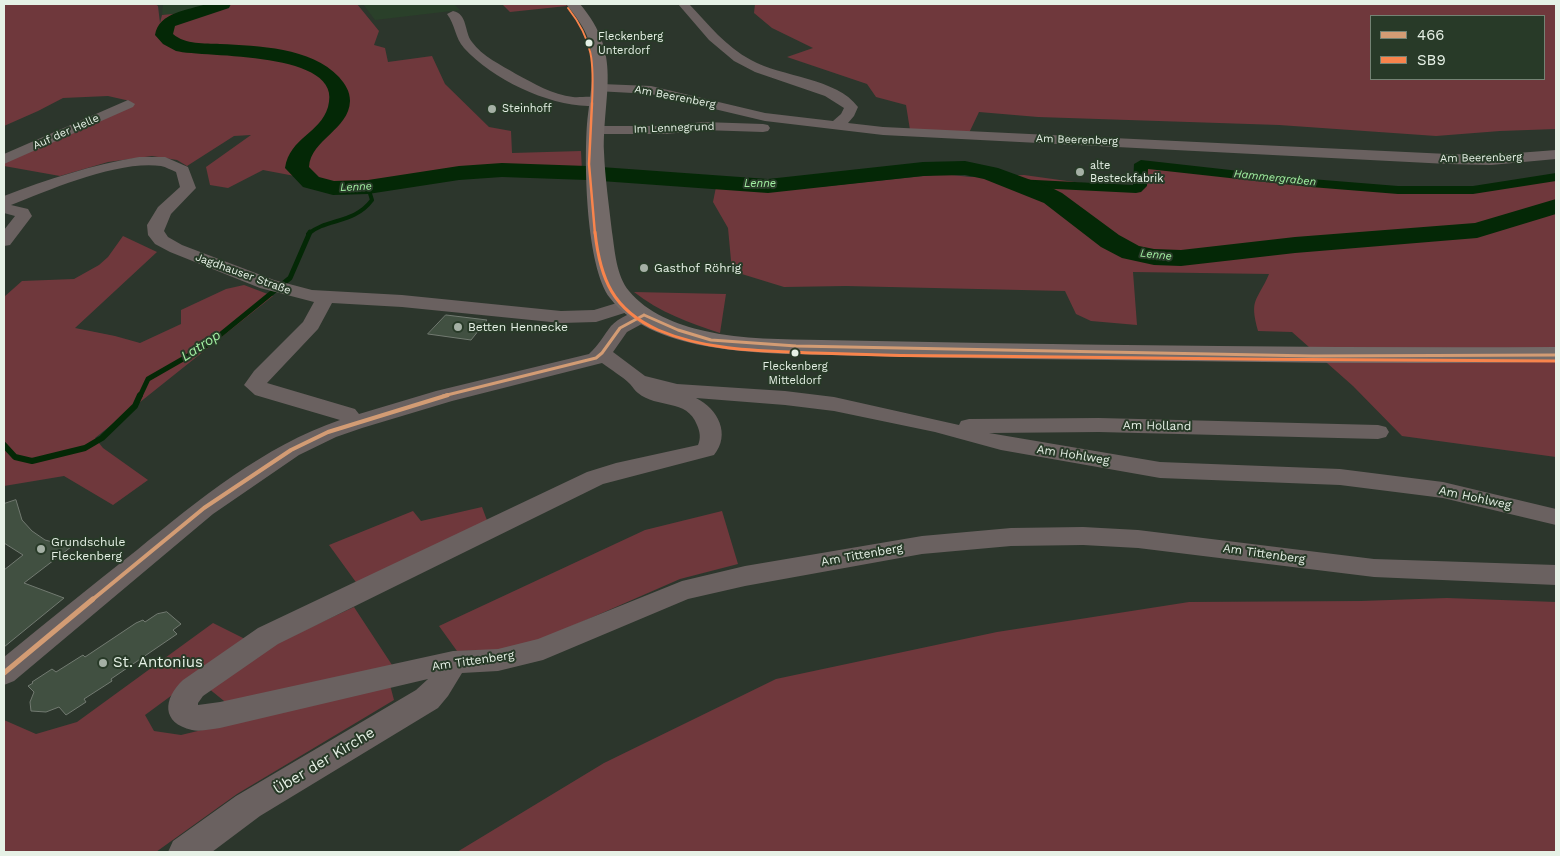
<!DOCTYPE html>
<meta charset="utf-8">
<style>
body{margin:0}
#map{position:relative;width:1560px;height:856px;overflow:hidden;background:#2c362c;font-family:"Work Sans",sans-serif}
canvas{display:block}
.frame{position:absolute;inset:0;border:5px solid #e6f1e6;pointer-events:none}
.legend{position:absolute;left:1370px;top:15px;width:175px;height:65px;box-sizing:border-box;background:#283a28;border:1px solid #748374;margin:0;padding:6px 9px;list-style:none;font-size:15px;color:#e6f1e6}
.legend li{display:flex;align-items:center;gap:10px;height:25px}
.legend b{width:25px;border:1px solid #748374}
</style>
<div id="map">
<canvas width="1560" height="856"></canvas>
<div class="frame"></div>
<ul class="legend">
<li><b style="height:6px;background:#d39c74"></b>466</li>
<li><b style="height:6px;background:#f8844c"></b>SB9</li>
</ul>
</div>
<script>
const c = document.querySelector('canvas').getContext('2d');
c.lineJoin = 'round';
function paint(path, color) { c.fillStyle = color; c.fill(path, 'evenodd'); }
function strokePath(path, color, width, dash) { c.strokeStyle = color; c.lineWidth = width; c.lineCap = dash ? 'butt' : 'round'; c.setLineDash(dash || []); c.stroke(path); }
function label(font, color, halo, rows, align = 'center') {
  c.font = font + ' "Work Sans",sans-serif'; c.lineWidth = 4; c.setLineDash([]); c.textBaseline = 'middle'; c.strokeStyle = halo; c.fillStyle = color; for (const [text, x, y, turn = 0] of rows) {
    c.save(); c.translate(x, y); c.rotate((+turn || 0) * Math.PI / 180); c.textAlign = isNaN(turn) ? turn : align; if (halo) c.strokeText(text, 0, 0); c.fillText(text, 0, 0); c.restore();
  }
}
paint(new Path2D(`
 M 163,4 L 214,4 L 182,13 L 162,15 Z
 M 363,4 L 454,4 L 460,10 L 375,20 Z`), '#2a402a');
paint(new Path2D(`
 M 4,4 L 155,4 L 158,6 L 160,23 L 162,15 L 182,13 L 214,4 L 357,4 L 379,31 L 374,45 L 385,48 L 388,62 L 432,56 L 445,84 L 489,127 L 511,131 L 512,153 L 581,151 L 582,171 L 507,167 L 458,170 L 366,184 L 316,180 L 263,170 L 228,188 L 210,185 L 206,167 L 251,135 L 234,136 L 187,166 L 177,160 L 152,156 L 108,162 L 60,176 L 4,166 L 4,163 L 130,101 L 108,96 L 63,98 L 38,111 L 4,126 Z
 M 502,4 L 565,4 L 567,6 L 510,12 Z
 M 755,4 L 1556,4 L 1556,129 L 1500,131 L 1436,136 L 1279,125 L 1038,117 L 979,112 L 969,133 L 910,130 L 906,105 L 876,97 L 867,84 L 787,57 L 813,48 L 772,28 L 754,13 ZM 1371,16 L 1544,16 L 1544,79 L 1371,79 Z
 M 1141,164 L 1222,172 L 1311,183 L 1398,190 L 1473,190 L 1556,176 L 1556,457 L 1402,436 L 1353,386 L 1292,332 L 1258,331 C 1249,298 1257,302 1269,274 L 1133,272 L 1137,325 L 1091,321 L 1076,314 L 1065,291 L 846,286 L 784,287 L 732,271 L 728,228 L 713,202 L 716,187 L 819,187 L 943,174 L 970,177 L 1024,175 L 1132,190 L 1140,186 Z
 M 123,236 L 157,252 L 75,328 L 115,336 L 140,343 L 181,324 L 181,310 L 226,289 L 244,285 L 273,296 L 95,438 L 103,448 L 148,480 L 113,505 L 64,476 L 4,486 L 4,297 L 22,281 L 74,279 L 99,265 L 108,257 Z
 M 634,292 L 726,294 L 720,333 C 690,323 659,312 634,292 Z
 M 482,507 L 488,523 L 358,585 L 329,545 L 413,511 L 421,521 Z
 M 722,511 L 738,564 L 680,579 L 538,641 L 504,650 L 457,651 L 439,626 L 645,530 Z
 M 1447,598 L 1556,602 L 1556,852 L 457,852 L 604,763 L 776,679 L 997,632 L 1189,602 L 1361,601 Z
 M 354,607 L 394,668 L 229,705 L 208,688 L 281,641 Z
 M 213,623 L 247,640 L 145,715 L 154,731 L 181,735 L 390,685 L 394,700 L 237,794 L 156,852 L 4,852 L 4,720 L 36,734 L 77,722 Z`), '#6f383c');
strokePath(new Path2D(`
 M 308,234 C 327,218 354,224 372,200 L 368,187`), '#042806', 4);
strokePath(new Path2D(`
 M 140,396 L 148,379 L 209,344 L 290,278 L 310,232`), '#042806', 5);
strokePath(new Path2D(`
 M 4,445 L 15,457 L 32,461 L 85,448 L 102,438 L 135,406 L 140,395`), '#042806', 6);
paint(new Path2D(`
 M 1141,160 L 1311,179 L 1398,186 L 1473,186 L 1556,173 L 1556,181 L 1473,194 L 1398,194 L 1311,187 L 1148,169 L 1147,186 L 1141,192 L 1136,193 L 1016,187 L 1011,186 L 1009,183 L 1011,180 L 1016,179 L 1133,185 L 1134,164 Z`), '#042806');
paint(new Path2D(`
 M 207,4 L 231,4 L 229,8 L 175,26 L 173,34 C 186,45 204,43 220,44 C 258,46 311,47 339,77 C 345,84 350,91 350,101 C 349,130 311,139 309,167 L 319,177 L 334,181 L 368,180 L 459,166 L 502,163 L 587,166 L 768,179 L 923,162 L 965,161 L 998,168 L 1050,187 L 1062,193 L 1119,235 L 1139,246 L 1154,249 L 1181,250 L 1295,237 L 1475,223 L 1556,199 L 1556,214 L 1477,238 L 1295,253 L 1181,266 L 1154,265 L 1122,258 L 1101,247 L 1044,203 L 984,179 L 965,175 L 923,176 L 768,193 L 587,180 L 502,177 L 459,180 L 368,194 L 333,195 L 303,187 L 285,168 C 290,137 320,134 328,107 C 346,50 204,58 176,51 L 163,44 L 155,35 C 159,12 188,10 207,4 Z`), '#042806');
const building = new Path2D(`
 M 446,315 L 487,320 L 471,340 L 428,334 Z
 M 16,500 L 22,520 L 32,531 L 45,540 L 71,547 L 24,583 L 64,598 L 4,647 L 4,570 L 23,555 L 4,543 L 4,504 Z
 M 167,612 L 181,624 L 173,630 L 177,634 L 111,679 L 112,681 L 84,699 L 86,702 L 66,715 L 59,707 L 46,712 L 31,711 L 30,702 L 34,692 L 28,686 L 33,683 L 32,682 L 52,669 L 56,672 L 83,655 L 85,657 L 136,623 L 143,620 L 145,622 L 157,614 Z`);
paint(building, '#415041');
strokePath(building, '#727a71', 1);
paint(new Path2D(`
 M 678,4 L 689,4 C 708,24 726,47 751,60 C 781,77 837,78 858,107 L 854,116 L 848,123 L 883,127 L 1448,154 L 1491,155 L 1556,150 L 1556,159 L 1491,165 L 1448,164 L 883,135 L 765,121 L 651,94 L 596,91 L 594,88 L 596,85 L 601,84 L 651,86 L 765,113 L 833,121 L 841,114 L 844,108 L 825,96 L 755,72 L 734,61 L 709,40 Z
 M 453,11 C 468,14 464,32 472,42 C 482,56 501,65 516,74 C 533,83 553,95 573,97 C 582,98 600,94 606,102 C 602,108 595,106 588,106 C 547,105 492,79 464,48 C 455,38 455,24 447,14 Z
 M 128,100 L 135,104 L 133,107 L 4,164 L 4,154 Z
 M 703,122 L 763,124 L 768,125 L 770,128 L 768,131 L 763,132 L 703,130 L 667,134 L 595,134 L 590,133 L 588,130 L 590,127 L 595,126 L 667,126 Z
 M 139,157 L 165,157 L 188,167 L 196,188 L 171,214 L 164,231 L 168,237 L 182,245 L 274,280 L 312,290 L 402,295 L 561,311 L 594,310 L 630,299 L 637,301 L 640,305 L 637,309 L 596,322 L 561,323 L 402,307 L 332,303 L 318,329 L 267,383 L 355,409 L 359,414 L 436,391 L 589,354 C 598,346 604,335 611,326 C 619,317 639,308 651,311 L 654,315 L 651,319 L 627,332 L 613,352 L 645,376 L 677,384 L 785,391 L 834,397 L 959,425 L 961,421 L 969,419 L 1099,418 L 1378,425 L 1386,427 L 1389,432 L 1386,437 L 1378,439 L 1099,432 L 989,433 L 1160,462 L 1340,469 L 1443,482 L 1556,509 L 1556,525 L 1443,498 L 1340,485 L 1160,478 L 1001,450 L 935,432 L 834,411 L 785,405 L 696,398 C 718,409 731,434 714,455 L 603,484 L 278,644 L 203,696 L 198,703 L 198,705 L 220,702 L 453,651 L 498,649 L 538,639 L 682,581 L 745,566 L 922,536 L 1011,528 L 1083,527 L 1138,530 L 1374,559 L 1556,565 L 1556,585 L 1374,577 L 1138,548 L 1083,545 L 1011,546 L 922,554 L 745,586 L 688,599 L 543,660 L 498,671 L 462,673 L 448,696 L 438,708 L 260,816 L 212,852 L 168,852 L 173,841 L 236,796 L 416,690 L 428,679 L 220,728 C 212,729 200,732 192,730 C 161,723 163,699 183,680 L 258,628 L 587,472 L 616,463 L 698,445 C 701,438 700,432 697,425 C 687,398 657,409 638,393 C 635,391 633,387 630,384 C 622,376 611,370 602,363 L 452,401 L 362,428 L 336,437 L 299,455 L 213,514 L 14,681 L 4,685 L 4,657 C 48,621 92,585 137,550 C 198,500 264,446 340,420 L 255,395 L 244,385 L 254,371 L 303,322 L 314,302 L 260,288 L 170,252 L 155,244 L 148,235 L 147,225 L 158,207 L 180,187 L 176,172 C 171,170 166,167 161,166 C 119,160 51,189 11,205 L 28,209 L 32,216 L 10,245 L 4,246 L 4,230 L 15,216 L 4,213 L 4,196 C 48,179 92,165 139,157 Z`), '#6a6160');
paint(new Path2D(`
 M 566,4 L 580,4 C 623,55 603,92 604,152 C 605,178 609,205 612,232 C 615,251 616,275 629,291 C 647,313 677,325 705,331 C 743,340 783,339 822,340 C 876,341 930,342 984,343 C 1175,346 1365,348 1556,347 L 1556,362 C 1380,365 1204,361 1028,359 C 963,358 897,357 831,355 C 791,354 751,354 711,347 C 675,341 633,328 610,298 C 586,267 584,164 587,124 C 590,95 597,64 587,36 C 582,24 574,14 566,4 Z`), '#736a68');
strokePath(new Path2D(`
 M 644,315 L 678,330 L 711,340 L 796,346 L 1313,356 L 1556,355
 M 443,396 L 596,358 L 602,353 L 620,328 L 644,315`), '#d39c74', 3);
strokePath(new Path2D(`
 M 92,600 L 204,508 L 291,450 L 328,432 L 448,395`), '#d39c74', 4);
strokePath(new Path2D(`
 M 4,673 L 93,599`), '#d39c74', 5);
strokePath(new Path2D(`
 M 568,8 C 594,41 594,64 592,104`), '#f8844c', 2);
strokePath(new Path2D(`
 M 592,103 L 589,164 L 595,234`), '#f8844c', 2.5);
strokePath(new Path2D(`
 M 595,232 C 600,279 613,310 658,330 C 707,351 761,351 815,353 C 866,355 918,356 969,356 C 1165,359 1360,360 1556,361`), '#f8844c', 3);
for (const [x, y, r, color] of [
 [589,43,4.5,"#e6f1e6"],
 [492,109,5,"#a5b0a5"],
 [1080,172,5,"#a5b0a5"],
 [644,268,5,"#a5b0a5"],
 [458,327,5,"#a5b0a5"],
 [795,353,4.5,"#e6f1e6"],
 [41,549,5,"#a5b0a5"],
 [103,663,5,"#a5b0a5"]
]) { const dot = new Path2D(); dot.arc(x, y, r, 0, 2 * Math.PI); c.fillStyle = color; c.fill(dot); strokePath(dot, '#283a28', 2); }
label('11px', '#e6f1e6', '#283a28', [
 ["Fleckenberg",598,37],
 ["Unterdorf",598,51],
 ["Fleckenberg",795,367,"center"],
 ["Mitteldorf",795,381,"center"]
], 'left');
label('11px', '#e6f1e6', '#283a28', [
 ["Am Beerenberg",675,97,11],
 ["Im Lennegrund",674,128,-2],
 ["Auf der Helle",66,132,-24],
 ["Am Beerenberg",1077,140,2],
 ["Am Beerenberg",1481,158,-1],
 ["Jagdhauser Straße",243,274,20]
]);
label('11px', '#e6f1e6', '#283a28', [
 ["Steinhoff",502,109],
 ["alte",1090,166],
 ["Besteckfabrik",1090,179]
], 'left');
label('italic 11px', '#a2f0a2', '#283a28', [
 ["Hammergraben",1275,178,6],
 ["Lenne",760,184],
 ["Lenne",356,187,-3],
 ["Lenne",1156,255,6]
]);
label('12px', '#e6f1e6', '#283a28', [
 ["Gasthof Röhrig",654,268],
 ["Betten Hennecke",468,327],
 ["Grundschule",51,542],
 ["Fleckenberg",51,556]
], 'left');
label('12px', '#e6f1e6', '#283a28', [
 ["Am Holland",1157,426,1],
 ["Am Hohlweg",1073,455,9],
 ["Am Hohlweg",1475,498,12],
 ["Am Tittenberg",1264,554,8],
 ["Am Tittenberg",862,555,-10],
 ["Am Tittenberg",473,661,-8]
]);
label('italic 14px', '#a2f0a2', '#283a28', [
 ["Latrop",201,346,-33]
]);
label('15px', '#e6f1e6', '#283a28', [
 ["St. Antonius",113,663]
], 'left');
label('15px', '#e6f1e6', '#283a28', [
 ["Über der Kirche",324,761,-31]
]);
</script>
